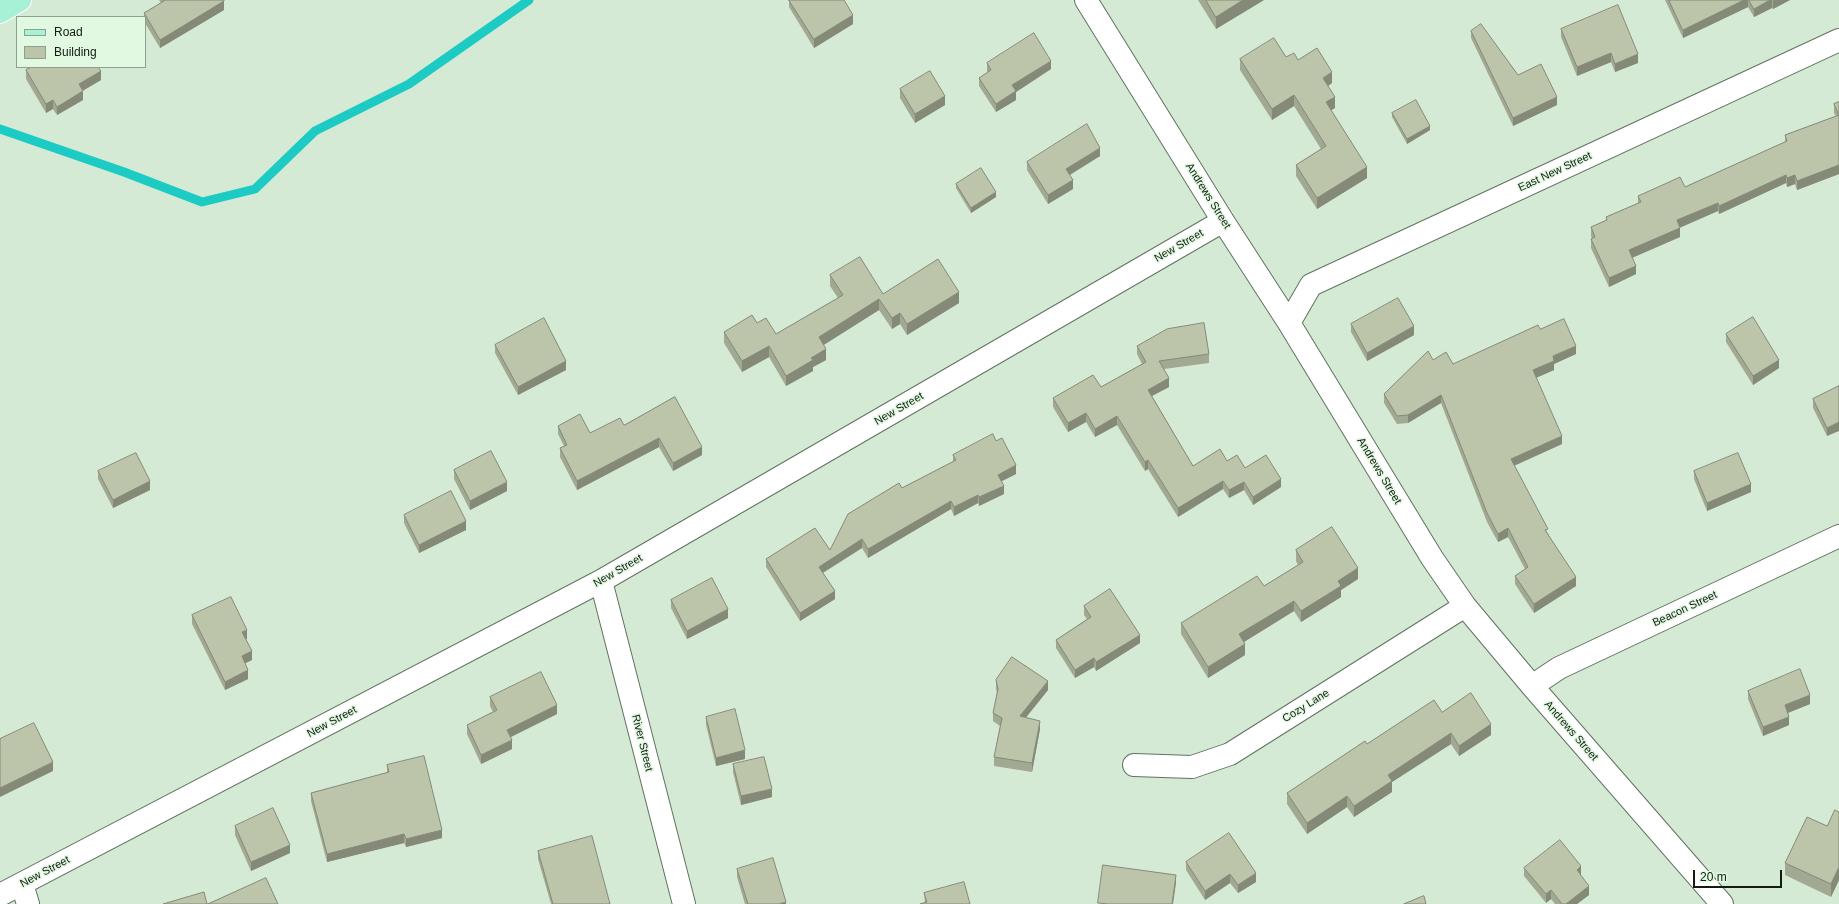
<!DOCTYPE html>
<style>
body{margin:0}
#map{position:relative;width:1839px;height:904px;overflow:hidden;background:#d4ead4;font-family:Arial,sans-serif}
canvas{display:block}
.legend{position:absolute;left:16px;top:16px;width:130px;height:52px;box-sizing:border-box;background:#e1f8e1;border:1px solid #8fa08f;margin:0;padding:5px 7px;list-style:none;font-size:12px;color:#131b13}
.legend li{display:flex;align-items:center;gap:8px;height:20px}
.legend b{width:20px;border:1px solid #8fa08f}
.scale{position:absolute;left:1693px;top:870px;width:89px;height:18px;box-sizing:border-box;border:2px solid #131b13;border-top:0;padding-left:5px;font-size:12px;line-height:14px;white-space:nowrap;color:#131b13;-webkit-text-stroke:3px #e1f8e1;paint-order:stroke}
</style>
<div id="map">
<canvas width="1839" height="904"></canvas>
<ul class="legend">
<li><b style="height:5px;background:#a7f1d7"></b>Road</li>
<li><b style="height:11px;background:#bcc5aa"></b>Building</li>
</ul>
<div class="scale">20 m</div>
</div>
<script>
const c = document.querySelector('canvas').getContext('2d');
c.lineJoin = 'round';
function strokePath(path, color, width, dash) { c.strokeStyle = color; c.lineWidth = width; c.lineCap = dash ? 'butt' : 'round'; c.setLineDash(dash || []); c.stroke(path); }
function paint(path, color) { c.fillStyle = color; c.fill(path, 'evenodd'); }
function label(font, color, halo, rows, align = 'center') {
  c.font = font + ' Arial,sans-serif'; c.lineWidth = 3; c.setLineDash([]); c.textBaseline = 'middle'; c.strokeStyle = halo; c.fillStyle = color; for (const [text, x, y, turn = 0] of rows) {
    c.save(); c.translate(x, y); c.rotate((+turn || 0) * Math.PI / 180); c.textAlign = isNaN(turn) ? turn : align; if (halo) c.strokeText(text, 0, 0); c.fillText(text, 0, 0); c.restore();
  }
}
strokePath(new Path2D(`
 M 0,129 L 124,172 L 202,202 L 255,189 L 315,131 L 409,84 L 529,0`), '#1ccbc4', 9);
const minor = new Path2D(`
 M 1086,0 L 1223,221 L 1289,323 L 1432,558 L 1465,606 L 1532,686 L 1722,904
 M 1289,323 L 1311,285 L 1839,40
 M 601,581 L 684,904
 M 1532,686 L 1559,668 L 1839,536
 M 1134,765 L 1192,767 L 1230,754 L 1465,606
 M 22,884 L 28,904
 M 0,895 L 601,581 L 1223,221`);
const major = new Path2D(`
 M 0,12 L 20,0`);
strokePath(minor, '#607360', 24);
strokePath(major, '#fff', 24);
strokePath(minor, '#fff', 22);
strokePath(major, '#a7f1d7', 22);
paint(new Path2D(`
 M 159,0 L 224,0 L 224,10 L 160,48 L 145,23 L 145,17 L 144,17 L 144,13 L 161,3 Z
 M 789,0 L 844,0 L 853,24 L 814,48 L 789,7 Z
 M 1198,0 L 1264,0 L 1216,29 Z
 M 1665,0 L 1790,0 L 1773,9 L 1772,8 L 1754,17 L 1748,7 L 1683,38 Z
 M 1561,29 L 1638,63 L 1615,72 L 1611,62 L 1577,76 L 1561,37 Z
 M 1471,31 L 1518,75 L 1557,105 L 1513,126 L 1471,38 Z
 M 1240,59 L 1298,60 L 1332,83 L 1328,86 L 1335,108 L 1331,110 L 1367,178 L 1317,209 L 1296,176 L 1296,165 L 1321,149 L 1294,106 L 1272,120 L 1240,70 Z
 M 987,63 L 1051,69 L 1016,92 L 1016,100 L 996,112 L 979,86 L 979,78 L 987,73 Z
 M 26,70 L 101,80 L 82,91 L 83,100 L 57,115 L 53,109 L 46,113 L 26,79 Z
 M 900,89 L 945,105 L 915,123 L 900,98 Z
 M 1839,102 L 1839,174 L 1797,190 L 1795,184 L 1787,187 L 1786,183 L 1719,214 L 1718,211 L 1680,227 L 1680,237 L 1632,258 L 1636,274 L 1609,287 L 1591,248 L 1591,239 L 1592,239 L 1591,236 L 1591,227 L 1606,220 L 1606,217 L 1638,203 L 1638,196 L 1685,187 L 1785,142 L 1785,135 L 1836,116 L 1834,113 L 1834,104 Z
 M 1392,113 L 1430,130 L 1407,144 L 1392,117 Z
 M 1100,156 L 1070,175 L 1073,189 L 1048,204 L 1027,170 L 1027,162 Z
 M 956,184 L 996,197 L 971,213 L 956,188 Z
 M 830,275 L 883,294 L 959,303 L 907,335 L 900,324 L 892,329 L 879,310 L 823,345 L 826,360 L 813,367 L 813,371 L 786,386 L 769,357 L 742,372 L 724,343 L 724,332 L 757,323 L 776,334 L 838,298 L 830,286 Z
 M 1351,324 L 1414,335 L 1367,361 L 1351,332 Z
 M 1726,334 L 1779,368 L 1753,385 L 1726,342 Z
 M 495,345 L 566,370 L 518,395 L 495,353 Z
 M 1137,346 L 1209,354 L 1209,363 L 1164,369 L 1169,387 L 1152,396 L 1193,466 L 1227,461 L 1245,468 L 1281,487 L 1253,505 L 1244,490 L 1229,498 L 1223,489 L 1178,517 L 1148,469 L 1145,471 L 1117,425 L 1095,437 L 1086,422 L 1068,432 L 1053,407 L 1053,398 L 1101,387 L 1142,364 L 1137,354 Z
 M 1576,354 L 1554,364 L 1554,370 L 1536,378 L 1562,444 L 1514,466 L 1548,534 L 1576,586 L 1534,613 L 1515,584 L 1515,576 L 1525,569 L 1508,537 L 1498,542 L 1487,522 L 1441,403 L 1408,423 L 1397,424 L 1384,403 L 1384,394 L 1433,360 L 1453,364 Z
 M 1839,386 L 1827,436 L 1813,408 L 1813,399 Z
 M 675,397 L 702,455 L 673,471 L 659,447 L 577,490 L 560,457 L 560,448 L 564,446 L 558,434 L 558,426 L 590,433 L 624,425 Z
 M 953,455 L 1016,474 L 1002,481 L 1004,494 L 979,506 L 978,503 L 954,516 L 951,509 L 868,558 L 862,548 L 823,573 L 835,599 L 800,621 L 766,567 L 766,559 L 830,550 L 902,488 L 953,462 Z
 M 454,470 L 507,491 L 470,510 L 454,479 Z
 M 98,471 L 150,490 L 113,508 L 98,479 Z
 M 1694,471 L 1751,492 L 1707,511 L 1694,479 Z
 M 404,515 L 466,530 L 419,553 L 404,523 Z
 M 1296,550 L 1358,579 L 1341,590 L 1341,597 L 1301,622 L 1294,611 L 1244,642 L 1245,655 L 1208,678 L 1181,634 L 1181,623 L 1264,586 L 1298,565 L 1296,561 Z
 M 671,600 L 728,618 L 687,639 L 671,608 Z
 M 1084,606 L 1140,643 L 1096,671 L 1094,667 L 1075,678 L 1056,648 L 1056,640 L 1087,619 L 1084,615 Z
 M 192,615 L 247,639 L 246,639 L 252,660 L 245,663 L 248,679 L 225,690 L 192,624 Z
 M 996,680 L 1048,690 L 1026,717 L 1040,729 L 1032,772 L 994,766 L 994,757 L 1000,726 L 993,721 L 993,713 L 997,693 L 996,689 Z
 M 1748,691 L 1810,704 L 1788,713 L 1789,725 L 1763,736 L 1748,699 Z
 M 490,697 L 557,714 L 510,737 L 512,749 L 481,764 L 467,734 L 467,725 L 493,712 L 490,706 Z
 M 1442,712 L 1491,735 L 1459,756 L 1451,744 L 1392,782 L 1392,792 L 1354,817 L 1347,807 L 1307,834 L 1287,804 L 1287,793 L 1367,744 Z
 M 706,717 L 745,759 L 716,766 L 706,725 Z
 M 733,764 L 772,797 L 741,805 L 733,772 Z
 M 387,765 L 442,838 L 406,847 L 404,843 L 327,862 L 311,801 L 311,793 L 387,773 Z
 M 1839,812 L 1839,880 L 1831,897 L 1785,875 L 1785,863 L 1827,826 Z
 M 235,826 L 290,853 L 251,871 L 235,835 Z
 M 538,851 L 610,904 L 551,904 L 538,859 Z
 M 1186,862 L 1256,882 L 1238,893 L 1230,883 L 1205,900 L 1186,870 Z
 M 1524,868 L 1581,875 L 1589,895 L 1577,904 L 1555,904 L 1551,899 L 1546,903 L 1524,876 Z
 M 737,869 L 786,904 L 745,904 L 737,877 Z
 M 924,893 L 970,904 L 925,903 Z`), '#a2a992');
paint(new Path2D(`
 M 1243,0 L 1264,0 L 1216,29 L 1216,17 Z
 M 1744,0 L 1748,0 L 1748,7 L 1683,38 L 1683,30 Z
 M 1770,0 L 1772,0 L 1772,8 L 1754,17 L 1754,9 Z
 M 1774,0 L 1790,0 L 1773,9 L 1773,1 Z
 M 224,1 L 224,10 L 160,48 L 160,40 Z
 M 853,15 L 853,24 L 814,48 L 814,39 Z
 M 1611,53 L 1611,62 L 1577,76 L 1577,67 Z
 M 1638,54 L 1638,63 L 1615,72 L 1615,64 Z
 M 1051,61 L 1051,69 L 1016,92 L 1016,100 L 996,112 L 996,104 L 1012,85 Z
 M 101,71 L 101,80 L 79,93 L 79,84 Z
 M 1332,72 L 1332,83 L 1323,89 L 1323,78 Z
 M 83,91 L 83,100 L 57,115 L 57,107 Z
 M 1294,95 L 1294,106 L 1272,120 L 1272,109 Z
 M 945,96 L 945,105 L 915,123 L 915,114 Z
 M 1335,97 L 1335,108 L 1326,113 L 1326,102 Z
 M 1557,97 L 1557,105 L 1513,126 L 1513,118 Z
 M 53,100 L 53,109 L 46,113 L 46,104 Z
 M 1430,126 L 1430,130 L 1407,144 L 1407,139 Z
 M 1100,148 L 1100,156 L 1066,177 L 1066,169 Z
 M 1839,165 L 1839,174 L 1797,190 L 1797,181 Z
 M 1367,167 L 1367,178 L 1317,209 L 1317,198 Z
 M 1786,175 L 1786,183 L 1719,214 L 1719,206 Z
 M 1795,175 L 1795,184 L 1787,187 L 1787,178 Z
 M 1073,180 L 1073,189 L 1048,204 L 1048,195 Z
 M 996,192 L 996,197 L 971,213 L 971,208 Z
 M 1718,203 L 1718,211 L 1677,229 L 1677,220 Z
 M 1680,228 L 1680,237 L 1629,259 L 1629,250 Z
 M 1636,266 L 1636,274 L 1609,287 L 1609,278 Z
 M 959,292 L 959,303 L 907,335 L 907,324 Z
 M 879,299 L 879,310 L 819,348 L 819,337 Z
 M 900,313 L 900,324 L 892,329 L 892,318 Z
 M 1414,326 L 1414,335 L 1367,361 L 1367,353 Z
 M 769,346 L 769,357 L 742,372 L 742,361 Z
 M 1576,346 L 1576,354 L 1554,364 L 1554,370 L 1533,379 L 1533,370 L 1553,356 Z
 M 826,349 L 826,360 L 813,367 L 813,371 L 786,386 L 786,376 L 811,358 Z
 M 1779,360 L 1779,368 L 1753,385 L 1753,376 Z
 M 566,361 L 566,370 L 518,395 L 518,387 Z
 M 1169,378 L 1169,387 L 1148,398 L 1148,390 Z
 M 1441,395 L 1441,403 L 1408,423 L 1408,415 Z
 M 1086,413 L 1086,422 L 1068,432 L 1068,423 Z
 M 1117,416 L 1117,425 L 1095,437 L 1095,429 Z
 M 1839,422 L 1839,431 L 1827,436 L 1827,428 Z
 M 1562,436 L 1562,444 L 1511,467 L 1511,459 Z
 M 659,438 L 659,447 L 577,490 L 577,481 Z
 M 702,447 L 702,455 L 673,471 L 673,463 Z
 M 1148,460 L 1148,469 L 1145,471 L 1145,462 Z
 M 1016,465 L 1016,474 L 998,483 L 998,475 Z
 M 1281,479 L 1281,487 L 1253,505 L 1253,497 Z
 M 150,481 L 150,490 L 113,508 L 113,500 Z
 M 1223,481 L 1223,489 L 1178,517 L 1178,508 Z
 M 507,482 L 507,491 L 470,510 L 470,501 Z
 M 1244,482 L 1244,490 L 1229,498 L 1229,490 Z
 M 1751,484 L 1751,492 L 1707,511 L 1707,503 Z
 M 1004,486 L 1004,494 L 979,506 L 979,497 Z
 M 978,495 L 978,503 L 954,516 L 954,507 Z
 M 951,501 L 951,509 L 868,558 L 868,549 Z
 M 466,521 L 466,530 L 419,553 L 419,545 Z
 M 1508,528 L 1508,537 L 1498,542 L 1498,534 Z
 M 862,539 L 862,548 L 819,575 L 819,567 Z
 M 1358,568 L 1358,579 L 1341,590 L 1341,597 L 1301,622 L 1301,611 L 1338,581 Z
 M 1576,577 L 1576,586 L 1534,613 L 1534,604 Z
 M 835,591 L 835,599 L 800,621 L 800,613 Z
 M 1294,601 L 1294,611 L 1239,645 L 1239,634 Z
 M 728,609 L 728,618 L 687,639 L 687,631 Z
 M 247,630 L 247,639 L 242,641 L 242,632 Z
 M 1140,635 L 1140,643 L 1096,671 L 1096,662 Z
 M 1245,644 L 1245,655 L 1208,678 L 1208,667 Z
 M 252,651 L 252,660 L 242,665 L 242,656 Z
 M 1094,658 L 1094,667 L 1075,678 L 1075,670 Z
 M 248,670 L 248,679 L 225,690 L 225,682 Z
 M 1048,681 L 1048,690 L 1020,725 L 1020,716 Z
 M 1810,695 L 1810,704 L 1785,714 L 1785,705 Z
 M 557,705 L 557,714 L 507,739 L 507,730 Z
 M 1789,717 L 1789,725 L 1763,736 L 1763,727 Z
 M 1040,721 L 1040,729 L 1032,772 L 1032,763 Z
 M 1491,724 L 1491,735 L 1459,756 L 1459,746 Z
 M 1451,733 L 1451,744 L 1392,782 L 1392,792 L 1354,817 L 1354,806 L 1388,775 Z
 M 512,740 L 512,749 L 481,764 L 481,755 Z
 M 745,750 L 745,759 L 716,766 L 716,758 Z
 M 53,762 L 53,771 L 0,797 L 0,788 Z
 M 772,789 L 772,797 L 741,805 L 741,796 Z
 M 1347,796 L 1347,807 L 1307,834 L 1307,823 Z
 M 442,830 L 442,838 L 406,847 L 406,839 Z
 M 404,834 L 404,843 L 327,862 L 327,854 Z
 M 290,845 L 290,853 L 251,871 L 251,862 Z
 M 1581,866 L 1581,875 L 1577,870 Z
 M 1839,867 L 1839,880 L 1831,897 L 1831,884 Z
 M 1256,873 L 1256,882 L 1238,893 L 1238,885 Z
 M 1230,874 L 1230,883 L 1205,900 L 1205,891 Z
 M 1176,875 L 1176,883 L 1173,904 L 1172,904 Z
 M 1589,886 L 1589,895 L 1577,904 L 1566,904 Z
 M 1551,890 L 1551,899 L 1546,903 L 1546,894 Z
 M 786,902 L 786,904 L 779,904 Z`), '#848a77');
const building = new Path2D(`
 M 164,0 L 224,0 L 224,1 L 160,40 L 144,13 L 164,1 Z
 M 789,0 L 844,0 L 853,15 L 814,39 Z
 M 1206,0 L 1243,0 L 1216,17 Z
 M 1669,0 L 1744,0 L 1683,30 Z
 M 1749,0 L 1770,0 L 1754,9 Z
 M 1618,5 L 1638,54 L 1615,64 L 1611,53 L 1577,67 L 1561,29 Z
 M 1481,24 L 1518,75 L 1541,64 L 1557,97 L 1513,118 L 1471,31 Z
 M 1034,33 L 1051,61 L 1012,85 L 1016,91 L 996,104 L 979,78 L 991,70 L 987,63 Z
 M 1274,38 L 1286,57 L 1294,53 L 1298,60 L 1317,48 L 1332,72 L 1323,78 L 1335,97 L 1326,102 L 1367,167 L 1317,198 L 1296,165 L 1326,146 L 1294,95 L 1272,109 L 1240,59 Z
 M 32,67 L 98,67 L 101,71 L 79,84 L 83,91 L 57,107 L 53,100 L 46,104 L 26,70 Z
 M 930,71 L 945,96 L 915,114 L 900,89 Z
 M 1416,100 L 1430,126 L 1407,139 L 1392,113 Z
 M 1839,102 L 1839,165 L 1797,181 L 1795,175 L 1787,178 L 1786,175 L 1719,206 L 1718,203 L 1677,220 L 1680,228 L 1629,250 L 1636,266 L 1609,278 L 1591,239 L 1595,237 L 1591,227 L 1607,220 L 1606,217 L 1641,202 L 1638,196 L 1667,183 L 1680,177 L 1685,187 L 1787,141 L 1785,135 L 1839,115 L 1834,104 Z
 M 1087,124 L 1100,148 L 1066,169 L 1073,180 L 1048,195 L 1027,162 Z
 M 981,168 L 996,192 L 971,208 L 956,184 Z
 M 860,257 L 883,294 L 938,259 L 959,292 L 907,324 L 900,313 L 892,318 L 879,299 L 819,337 L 826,349 L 811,358 L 813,360 L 786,376 L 769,346 L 742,361 L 724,332 L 752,315 L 757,323 L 766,318 L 776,334 L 843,295 L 830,275 Z
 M 1398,298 L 1414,326 L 1367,353 L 1351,324 Z
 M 1753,317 L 1779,360 L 1753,376 L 1726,334 Z
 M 544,318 L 566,361 L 518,387 L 495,345 Z
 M 1564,319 L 1576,346 L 1553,356 L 1554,361 L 1533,370 L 1562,436 L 1511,459 L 1548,529 L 1545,530 L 1576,577 L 1534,604 L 1515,576 L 1528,567 L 1508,528 L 1498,534 L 1487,513 L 1441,395 L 1408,415 L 1397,416 L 1384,394 L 1428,351 L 1433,360 L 1446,352 L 1453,364 L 1538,325 L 1540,329 Z
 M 1204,323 L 1209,354 L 1159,361 L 1169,378 L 1148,390 L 1193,466 L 1220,449 L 1227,461 L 1237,455 L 1245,468 L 1266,455 L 1281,479 L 1253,497 L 1244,482 L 1229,490 L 1223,481 L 1178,508 L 1148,460 L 1145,462 L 1117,416 L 1095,429 L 1086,413 L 1068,423 L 1053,398 L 1093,375 L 1101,387 L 1146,362 L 1137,346 L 1167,329 Z
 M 1839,386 L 1839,422 L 1827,428 L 1813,399 Z
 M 675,397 L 702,447 L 673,463 L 659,438 L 577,481 L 560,448 L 567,445 L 558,426 L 580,414 L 590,433 L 620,418 L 624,425 Z
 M 993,434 L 996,441 L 1002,438 L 1016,465 L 998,475 L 1004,486 L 979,497 L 978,495 L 954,507 L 951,501 L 868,549 L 862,539 L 819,567 L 835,591 L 800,613 L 766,559 L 815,528 L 830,550 L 848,514 L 899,483 L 902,488 L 956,460 L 953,455 Z
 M 491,451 L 507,482 L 470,501 L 454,470 Z
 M 136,453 L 150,481 L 113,500 L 98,471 Z
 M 1738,453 L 1751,484 L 1707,503 L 1694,471 Z
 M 451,491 L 466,521 L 419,545 L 404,515 Z
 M 1332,527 L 1358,568 L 1338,581 L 1341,586 L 1301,611 L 1294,601 L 1239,634 L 1245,644 L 1208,667 L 1181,623 L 1257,576 L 1264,586 L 1303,562 L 1296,550 Z
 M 712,578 L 728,609 L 687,631 L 671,600 Z
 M 1110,589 L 1140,635 L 1096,662 L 1094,658 L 1075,670 L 1056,640 L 1091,617 L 1084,606 Z
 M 231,597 L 247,630 L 242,632 L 252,651 L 242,656 L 248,670 L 225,682 L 192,615 Z
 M 1012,657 L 1048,681 L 1020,716 L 1040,721 L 1032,763 L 994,757 L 1002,718 L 993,713 L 998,689 L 996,680 Z
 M 1800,669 L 1810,695 L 1785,705 L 1789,717 L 1763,727 L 1748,691 Z
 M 541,672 L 557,705 L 507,730 L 512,740 L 481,755 L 467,725 L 497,710 L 490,697 Z
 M 1471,693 L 1491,724 L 1459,746 L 1451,733 L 1388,775 L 1392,781 L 1354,806 L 1347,796 L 1307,823 L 1287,793 L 1365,741 L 1367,744 L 1434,700 L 1442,712 Z
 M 735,709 L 745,750 L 716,758 L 706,717 Z
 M 34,723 L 53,762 L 0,788 L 0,739 Z
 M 424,756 L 442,830 L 406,839 L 404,834 L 327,854 L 311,793 L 389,772 L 387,765 Z
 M 764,757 L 772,789 L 741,796 L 733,764 Z
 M 273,808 L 290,845 L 251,862 L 235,826 Z
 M 1835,810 L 1839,812 L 1839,867 L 1831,884 L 1785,863 L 1807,817 L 1827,826 Z
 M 1229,833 L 1256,873 L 1238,885 L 1230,874 L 1205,891 L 1186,862 Z
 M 592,836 L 610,904 L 553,904 L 538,851 Z
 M 1560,840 L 1581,866 L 1577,870 L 1589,886 L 1566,904 L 1562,904 L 1551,890 L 1546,894 L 1524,868 Z
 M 773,858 L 786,902 L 779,904 L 748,904 L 737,869 Z
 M 1103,865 L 1176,875 L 1172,904 L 1109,904 L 1098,903 Z
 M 266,878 L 278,904 L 163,904 L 204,892 L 207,904 Z
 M 964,882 L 970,904 L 920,904 L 927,902 L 924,893 Z
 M 1424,896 L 1426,904 L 1404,904 Z`);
paint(building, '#bcc5aa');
strokePath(building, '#848a77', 1);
label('11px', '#131b13', '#e1f8e1', [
 ["East New Street",1555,172,-25],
 ["Andrews Street",1208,196,58],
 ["New Street",1179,246,-30],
 ["New Street",899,409,-30],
 ["Andrews Street",1379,471,59],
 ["New Street",618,571,-30],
 ["Beacon Street",1685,609,-25],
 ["Cozy Lane",1306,706,-32],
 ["New Street",332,722,-28],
 ["Andrews Street",1571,731,49],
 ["River Street",642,743,76],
 ["New Street",45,872,-28]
]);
</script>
